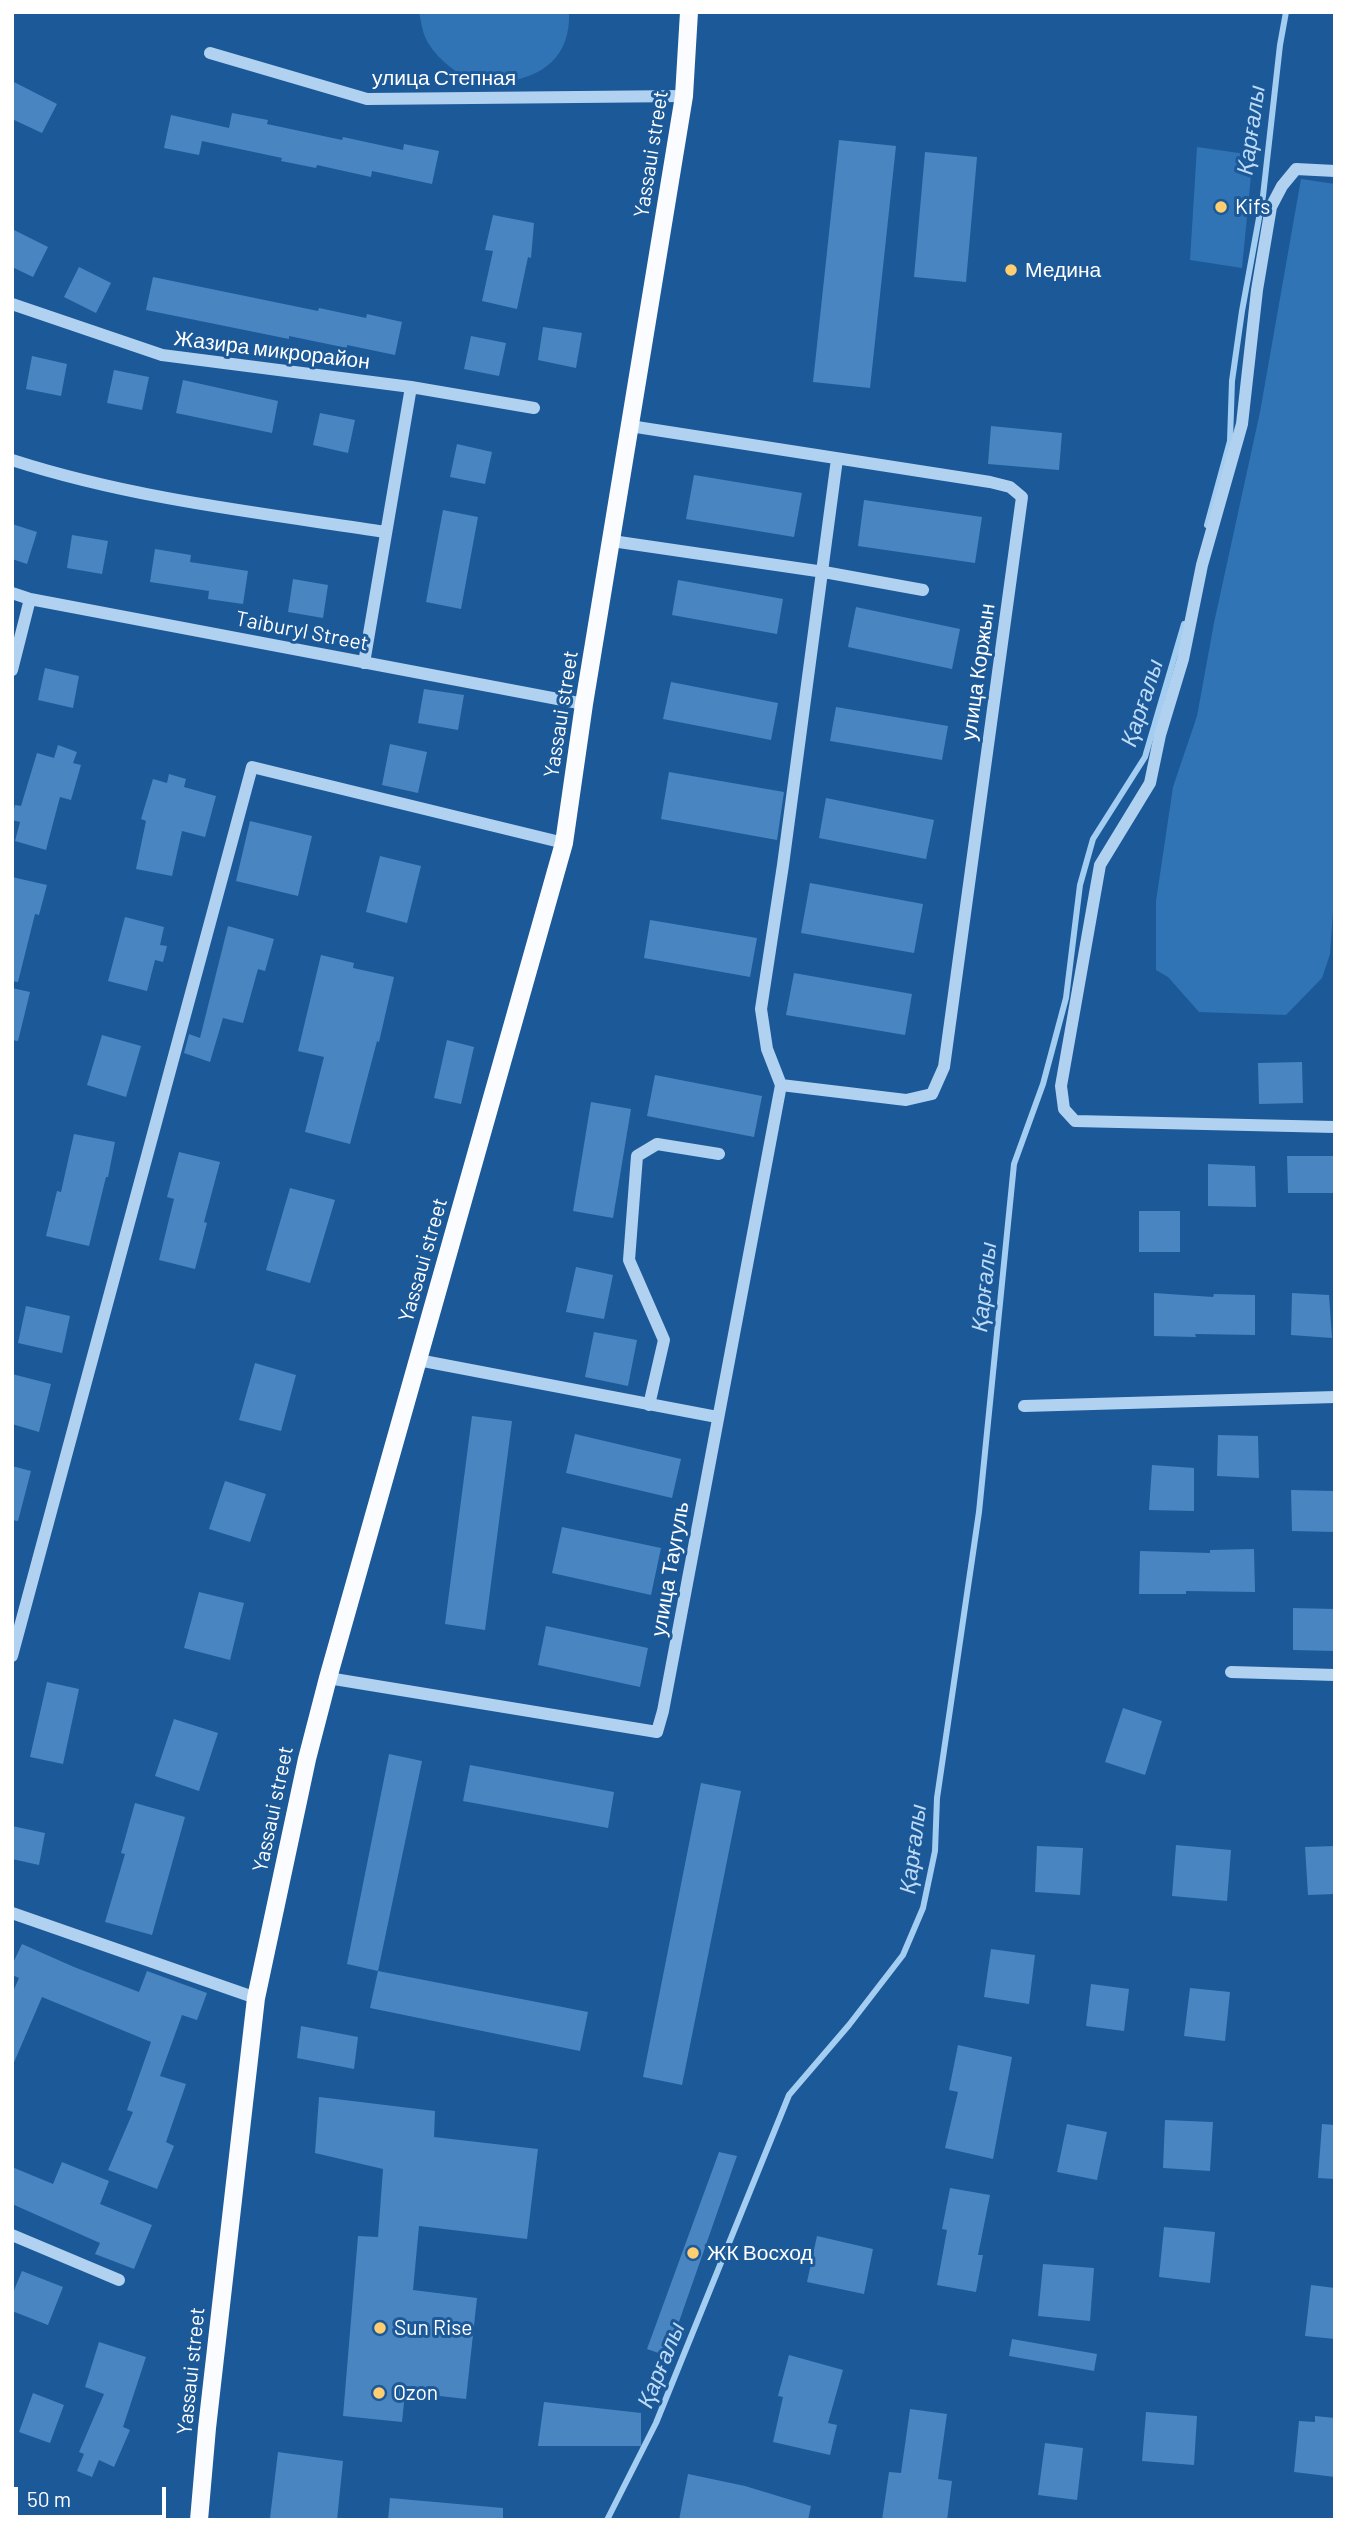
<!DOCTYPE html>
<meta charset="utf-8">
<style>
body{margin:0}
#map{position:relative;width:1347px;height:2532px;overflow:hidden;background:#1c5998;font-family:Barlow,sans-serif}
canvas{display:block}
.frame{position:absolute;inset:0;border:14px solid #fff;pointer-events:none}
.scale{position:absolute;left:14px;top:2487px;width:152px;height:32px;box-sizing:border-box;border:4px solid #fff;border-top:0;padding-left:9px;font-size:21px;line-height:24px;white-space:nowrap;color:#fff;-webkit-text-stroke:5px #1c5998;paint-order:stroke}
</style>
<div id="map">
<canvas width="1347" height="2532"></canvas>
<div class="frame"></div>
<div class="scale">50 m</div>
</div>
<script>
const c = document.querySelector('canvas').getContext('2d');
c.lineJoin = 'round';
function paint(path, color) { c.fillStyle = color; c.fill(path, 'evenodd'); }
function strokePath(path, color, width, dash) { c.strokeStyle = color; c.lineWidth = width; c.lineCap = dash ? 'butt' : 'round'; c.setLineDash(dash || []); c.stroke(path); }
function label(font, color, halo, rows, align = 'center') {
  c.font = font + ' Barlow,sans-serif'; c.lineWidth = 6; c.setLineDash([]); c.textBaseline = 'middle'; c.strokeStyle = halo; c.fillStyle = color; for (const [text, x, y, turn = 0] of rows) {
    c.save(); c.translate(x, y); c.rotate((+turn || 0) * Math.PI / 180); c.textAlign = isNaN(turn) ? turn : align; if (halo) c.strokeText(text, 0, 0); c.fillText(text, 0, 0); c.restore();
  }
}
paint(new Path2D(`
 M 419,12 L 569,12 C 571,56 543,78 502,82 C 495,82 487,85 480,83 C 459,76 436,59 426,39 C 422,31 421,20 419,12 Z
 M 1197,147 L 1253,155 L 1242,268 L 1190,260 Z
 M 1301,179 L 1335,184 L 1335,884 L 1330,954 L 1322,978 L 1286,1015 L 1199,1012 L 1168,977 L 1156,970 L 1156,901 L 1173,787 L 1197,716 L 1214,623 L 1260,412 Z`), '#3074b5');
strokePath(new Path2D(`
 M 1207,525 L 1230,441 L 1232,381 L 1242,311 L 1263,196 L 1280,45 L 1286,12
 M 607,2520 L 656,2423 L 789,2095 L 849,2025 L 903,1955 L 923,1908 L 935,1851 L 937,1798 L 979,1512 L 1014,1164 L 1043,1084 L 1066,998 L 1080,885 L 1093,839 L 1145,757 L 1184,624`), '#a4cdf2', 6);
paint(new Path2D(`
 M 12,81 L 57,104 L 42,133 L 12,119 Z
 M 232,113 L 268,120 L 267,124 L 342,140 L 343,137 L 403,150 L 404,144 L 439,151 L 432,184 L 372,171 L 371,177 L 317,165 L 316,168 L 281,161 L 282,158 L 202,141 L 199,155 L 164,148 L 171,115 L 229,128 Z
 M 839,140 L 896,146 L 870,388 L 813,382 Z
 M 925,152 L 977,157 L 966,282 L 914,277 Z
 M 493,215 L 534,223 L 531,258 L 528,257 L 517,309 L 482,301 L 493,251 L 485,250 Z
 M 12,229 L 48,247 L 33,277 L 12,267 Z
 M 79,267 L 111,283 L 96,313 L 64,297 Z
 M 153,277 L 318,311 L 319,308 L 366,318 L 367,314 L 402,322 L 395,355 L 347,345 L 347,348 L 289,336 L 289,339 L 146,310 Z
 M 543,327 L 582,333 L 576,368 L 538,360 Z
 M 471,336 L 506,343 L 499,376 L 464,369 Z
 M 32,356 L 67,364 L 61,396 L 26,389 Z
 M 114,370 L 149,377 L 142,410 L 107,403 Z
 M 183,380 L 278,401 L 272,433 L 176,413 Z
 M 320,413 L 355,420 L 348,453 L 313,445 Z
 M 991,426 L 1062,433 L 1059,470 L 988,464 Z
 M 457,444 L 492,452 L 485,484 L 450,477 Z
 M 694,475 L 802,493 L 794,537 L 686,519 Z
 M 864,500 L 982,517 L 975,563 L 858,546 Z
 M 443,510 L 478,517 L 461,609 L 426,602 Z
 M 12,524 L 37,532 L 27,564 L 12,559 Z
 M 72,535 L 108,541 L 102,574 L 67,568 Z
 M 155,549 L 191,555 L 190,562 L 248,571 L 243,604 L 208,599 L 209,591 L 150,582 Z
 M 293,579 L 328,585 L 323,618 L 288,612 Z
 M 678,580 L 783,599 L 777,634 L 672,615 Z
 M 856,607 L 960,629 L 952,669 L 848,647 Z
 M 45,668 L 79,676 L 73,708 L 38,700 Z
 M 671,682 L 778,703 L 771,740 L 663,719 Z
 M 424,689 L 464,695 L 458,730 L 418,723 Z
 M 836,707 L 948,726 L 942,760 L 830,741 Z
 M 390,744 L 427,752 L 418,793 L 382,785 Z
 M 58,745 L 77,752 L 73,763 L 81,765 L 71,800 L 60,797 L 46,850 L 15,841 L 20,822 L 12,820 L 12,815 L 15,805 L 21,806 L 37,753 L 54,758 Z
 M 669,772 L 784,792 L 777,840 L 661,819 Z
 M 169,774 L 186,779 L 184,787 L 216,796 L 205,837 L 182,831 L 172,876 L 136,869 L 146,821 L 141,819 L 153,779 L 167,783 Z
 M 826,798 L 934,820 L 926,859 L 819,838 Z
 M 250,821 L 312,836 L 298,896 L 236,881 Z
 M 380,856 L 421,866 L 407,923 L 366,912 Z
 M 12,877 L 47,885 L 39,915 L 35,914 L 18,982 L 12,981 Z
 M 810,883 L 923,904 L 914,953 L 801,933 Z
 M 125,917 L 164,927 L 160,945 L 167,946 L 163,962 L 155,960 L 147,991 L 108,981 Z
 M 650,920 L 757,938 L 750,977 L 644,958 Z
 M 228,926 L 274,939 L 265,971 L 258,969 L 243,1023 L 223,1018 L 210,1062 L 184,1053 L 189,1034 L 200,1038 Z
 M 321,955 L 354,963 L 353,968 L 394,977 L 379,1042 L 377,1041 L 350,1144 L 305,1132 L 324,1057 L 298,1051 Z
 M 794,973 L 912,994 L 905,1035 L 786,1015 Z
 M 12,988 L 30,992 L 18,1041 L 12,1040 Z
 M 102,1035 L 141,1046 L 126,1097 L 87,1085 Z
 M 447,1040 L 474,1047 L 461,1104 L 434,1098 Z
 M 1302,1062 L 1303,1103 L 1259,1104 L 1258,1063 Z
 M 655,1075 L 762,1096 L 754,1137 L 647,1116 Z
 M 591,1102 L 631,1109 L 613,1218 L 573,1211 Z
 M 74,1134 L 115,1142 L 108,1177 L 106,1177 L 89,1246 L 46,1236 L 57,1191 L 61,1192 Z
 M 179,1152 L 220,1162 L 204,1222 L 207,1223 L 195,1269 L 159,1260 L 174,1199 L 167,1197 Z
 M 1287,1156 L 1335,1156 L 1335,1193 L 1288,1193 Z
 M 1208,1164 L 1255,1166 L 1256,1207 L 1208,1206 Z
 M 290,1188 L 335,1200 L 310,1283 L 266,1270 Z
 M 1139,1211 L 1180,1211 L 1180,1252 L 1139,1252 Z
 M 576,1267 L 613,1275 L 604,1319 L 566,1312 Z
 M 1154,1293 L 1213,1297 L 1214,1294 L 1255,1295 L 1255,1335 L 1195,1334 L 1196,1337 L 1154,1336 Z
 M 1292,1293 L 1329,1295 L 1332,1338 L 1291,1335 Z
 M 26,1306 L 70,1316 L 62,1353 L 18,1343 Z
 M 594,1332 L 637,1340 L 628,1386 L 585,1377 Z
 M 255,1363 L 296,1375 L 281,1431 L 239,1420 Z
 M 12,1374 L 51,1384 L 39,1432 L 12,1424 Z
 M 472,1416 L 512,1421 L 485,1630 L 445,1624 Z
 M 575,1434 L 681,1459 L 672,1498 L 566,1473 Z
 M 1218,1435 L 1258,1436 L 1259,1478 L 1217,1476 Z
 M 1152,1465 L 1194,1468 L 1194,1511 L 1149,1510 Z
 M 12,1466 L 31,1471 L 18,1521 L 12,1520 Z
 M 225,1481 L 266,1494 L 250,1542 L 209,1529 Z
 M 1291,1490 L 1334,1491 L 1335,1532 L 1292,1531 Z
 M 562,1527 L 661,1548 L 651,1595 L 552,1573 Z
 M 1254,1549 L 1255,1592 L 1186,1591 L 1186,1594 L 1139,1594 L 1140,1551 L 1210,1553 L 1210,1550 Z
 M 199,1592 L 244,1603 L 230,1660 L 184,1648 Z
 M 1293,1608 L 1335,1609 L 1335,1651 L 1293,1650 Z
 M 546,1626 L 648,1648 L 640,1687 L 538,1665 Z
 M 47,1682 L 79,1689 L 63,1764 L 30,1757 Z
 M 1123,1708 L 1162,1721 L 1145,1775 L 1105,1762 Z
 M 174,1719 L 218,1733 L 199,1791 L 155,1776 Z
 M 389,1754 L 422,1761 L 378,1971 L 347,1964 Z
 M 470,1765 L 614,1792 L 608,1828 L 463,1801 Z
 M 701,1783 L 741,1791 L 682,2085 L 643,2077 Z
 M 135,1803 L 185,1817 L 152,1935 L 105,1922 L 125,1854 L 121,1853 Z
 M 12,1826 L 45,1833 L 39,1865 L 12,1859 Z
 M 1176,1845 L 1231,1850 L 1227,1901 L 1172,1896 Z
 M 1037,1846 L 1083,1848 L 1080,1895 L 1035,1892 Z
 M 1335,1846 L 1335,1894 L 1308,1895 L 1305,1847 Z
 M 22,1944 L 74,1967 L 139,1992 L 147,1971 L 207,1993 L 197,2020 L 182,2015 L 160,2076 L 186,2084 L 166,2142 L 174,2146 L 157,2189 L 108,2170 L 133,2112 L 127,2110 L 151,2042 L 42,1997 L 12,2067 L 12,1994 L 19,1978 L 12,1975 L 12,1965 Z
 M 991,1949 L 1035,1955 L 1029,2004 L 984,1997 Z
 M 378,1971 L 588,2012 L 580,2051 L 370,2008 Z
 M 1091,1984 L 1129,1989 L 1124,2031 L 1086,2026 Z
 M 1190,1988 L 1230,1992 L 1225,2041 L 1184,2036 Z
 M 301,2026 L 358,2037 L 354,2069 L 297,2058 Z
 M 958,2045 L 1012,2057 L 993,2159 L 945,2148 L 958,2092 L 949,2090 Z
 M 319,2097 L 435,2111 L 434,2137 L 538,2149 L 527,2239 L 419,2226 L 413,2290 L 477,2298 L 466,2399 L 405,2392 L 402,2422 L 343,2416 L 358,2236 L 378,2237 L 383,2169 L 315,2153 Z
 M 1165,2120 L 1213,2122 L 1210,2171 L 1163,2168 Z
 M 1067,2124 L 1107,2132 L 1097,2180 L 1057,2172 Z
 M 1322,2124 L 1335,2125 L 1335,2179 L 1318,2178 Z
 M 719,2152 L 737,2156 L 667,2356 L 647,2349 Z
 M 62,2162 L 109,2181 L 100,2204 L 152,2225 L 134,2269 L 95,2254 L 100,2243 L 12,2204 L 12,2167 L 53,2184 Z
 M 950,2188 L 990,2195 L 978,2255 L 983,2255 L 976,2292 L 937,2285 L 947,2230 L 942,2229 Z
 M 1164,2227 L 1215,2232 L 1210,2283 L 1159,2277 Z
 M 817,2236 L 873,2249 L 864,2294 L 807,2282 Z
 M 1043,2264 L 1094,2268 L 1090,2321 L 1038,2316 Z
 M 22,2271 L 63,2287 L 48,2325 L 12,2311 L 12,2295 Z
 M 1311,2285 L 1335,2288 L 1335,2339 L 1305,2336 Z
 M 1012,2339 L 1097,2354 L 1094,2371 L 1009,2356 Z
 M 99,2342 L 146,2357 L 123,2427 L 130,2430 L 114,2467 L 99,2460 L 92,2477 L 77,2471 L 84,2454 L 79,2452 L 104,2394 L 85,2387 Z
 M 789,2355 L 843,2370 L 828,2423 L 837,2425 L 830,2455 L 773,2442 L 783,2397 L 778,2396 Z
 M 33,2393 L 64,2405 L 50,2443 L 19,2432 Z
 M 544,2402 L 641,2413 L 641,2446 L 538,2446 Z
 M 910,2409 L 947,2414 L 938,2479 L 952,2481 L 947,2520 L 882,2520 L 889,2472 L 901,2473 Z
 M 1146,2412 L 1197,2416 L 1194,2465 L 1142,2461 Z
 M 1315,2416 L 1335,2418 L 1335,2477 L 1294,2472 L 1299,2421 L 1315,2422 Z
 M 1045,2443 L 1083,2448 L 1077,2500 L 1038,2495 Z
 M 278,2452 L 343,2461 L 337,2520 L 270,2518 Z
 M 688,2474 L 745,2486 L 811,2506 L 808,2520 L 679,2520 Z
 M 390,2498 L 503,2508 L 503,2520 L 388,2520 Z`), '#4985c0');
strokePath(new Path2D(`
 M 210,53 L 367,99 L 684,96
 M 1335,171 L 1296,169 L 1282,186 L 1271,207 L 1257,290 L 1242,424 L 1202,565 L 1183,659 L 1160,735 L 1150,783 L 1100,865 L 1061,1086 L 1064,1109 L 1075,1121 L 1335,1127
 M 12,304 L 162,355 L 411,387 L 534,408
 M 630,426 L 990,482 L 1010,487 L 1022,497 L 944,1067 L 932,1094 L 906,1100 L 781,1085
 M 12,460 C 133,499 261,513 386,532
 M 612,541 L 824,572 L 923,590
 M 12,593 L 30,599 L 584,704
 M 364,663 L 411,387
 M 12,670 L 30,599
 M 781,1085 L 767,1049 L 761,1009 L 783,865 L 837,459
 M 418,1360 L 717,1417
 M 649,1405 L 664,1340 L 629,1260 L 637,1156 L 657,1144 L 719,1154
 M 1024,1406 L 1335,1397
 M 12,1656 L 252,767 L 564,843
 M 1231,1672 L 1335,1675
 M 328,1678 L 657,1732 L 663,1711 L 781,1085
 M 12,1913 L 256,1998
 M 12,2235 L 119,2280`), '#b1d1f0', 12);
strokePath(new Path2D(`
 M 199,2520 L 207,2428 L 256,1998 L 307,1759 L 328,1678 L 564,843 L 584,704 L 684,96 L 689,12`), '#fafcff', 18);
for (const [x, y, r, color] of [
 [1221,207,7,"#ffce70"],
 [1011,270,7,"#ffce70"],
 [693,2253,7,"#ffce70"],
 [380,2328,7,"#ffce70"],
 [379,2393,7,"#ffce70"]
]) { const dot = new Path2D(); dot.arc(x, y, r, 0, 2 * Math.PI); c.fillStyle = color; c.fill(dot); strokePath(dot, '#1c5998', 2.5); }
label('21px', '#fff', '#1c5998', [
 ["улица Степная",444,78],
 ["Yassaui street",651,154,-81],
 ["Жазира микрорайон",272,350,7],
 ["Taiburyl Street",302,631,11],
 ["улица Коржын",978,672,-82],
 ["Yassaui street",561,714,-81],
 ["Yassaui street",423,1260,-74],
 ["улица Таугуль",670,1569,-80],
 ["Yassaui street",273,1809,-78],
 ["Yassaui street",191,2371,-84]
]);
label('21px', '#fff', '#1c5998', [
 ["Kifs",1235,207],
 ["Медина",1025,270],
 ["ЖК Восход",707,2253],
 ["Sun Rise",394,2328],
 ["Ozon",393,2393]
], 'left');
label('italic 23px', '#bddbf7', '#1c5998', [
 ["Қарғалы",1251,130,-82],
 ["Қарғалы",1142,703,-72],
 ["Қарғалы",984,1287,-84],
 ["Қарғалы",913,1849,-83],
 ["Қарғалы",661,2365,-68]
]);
</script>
